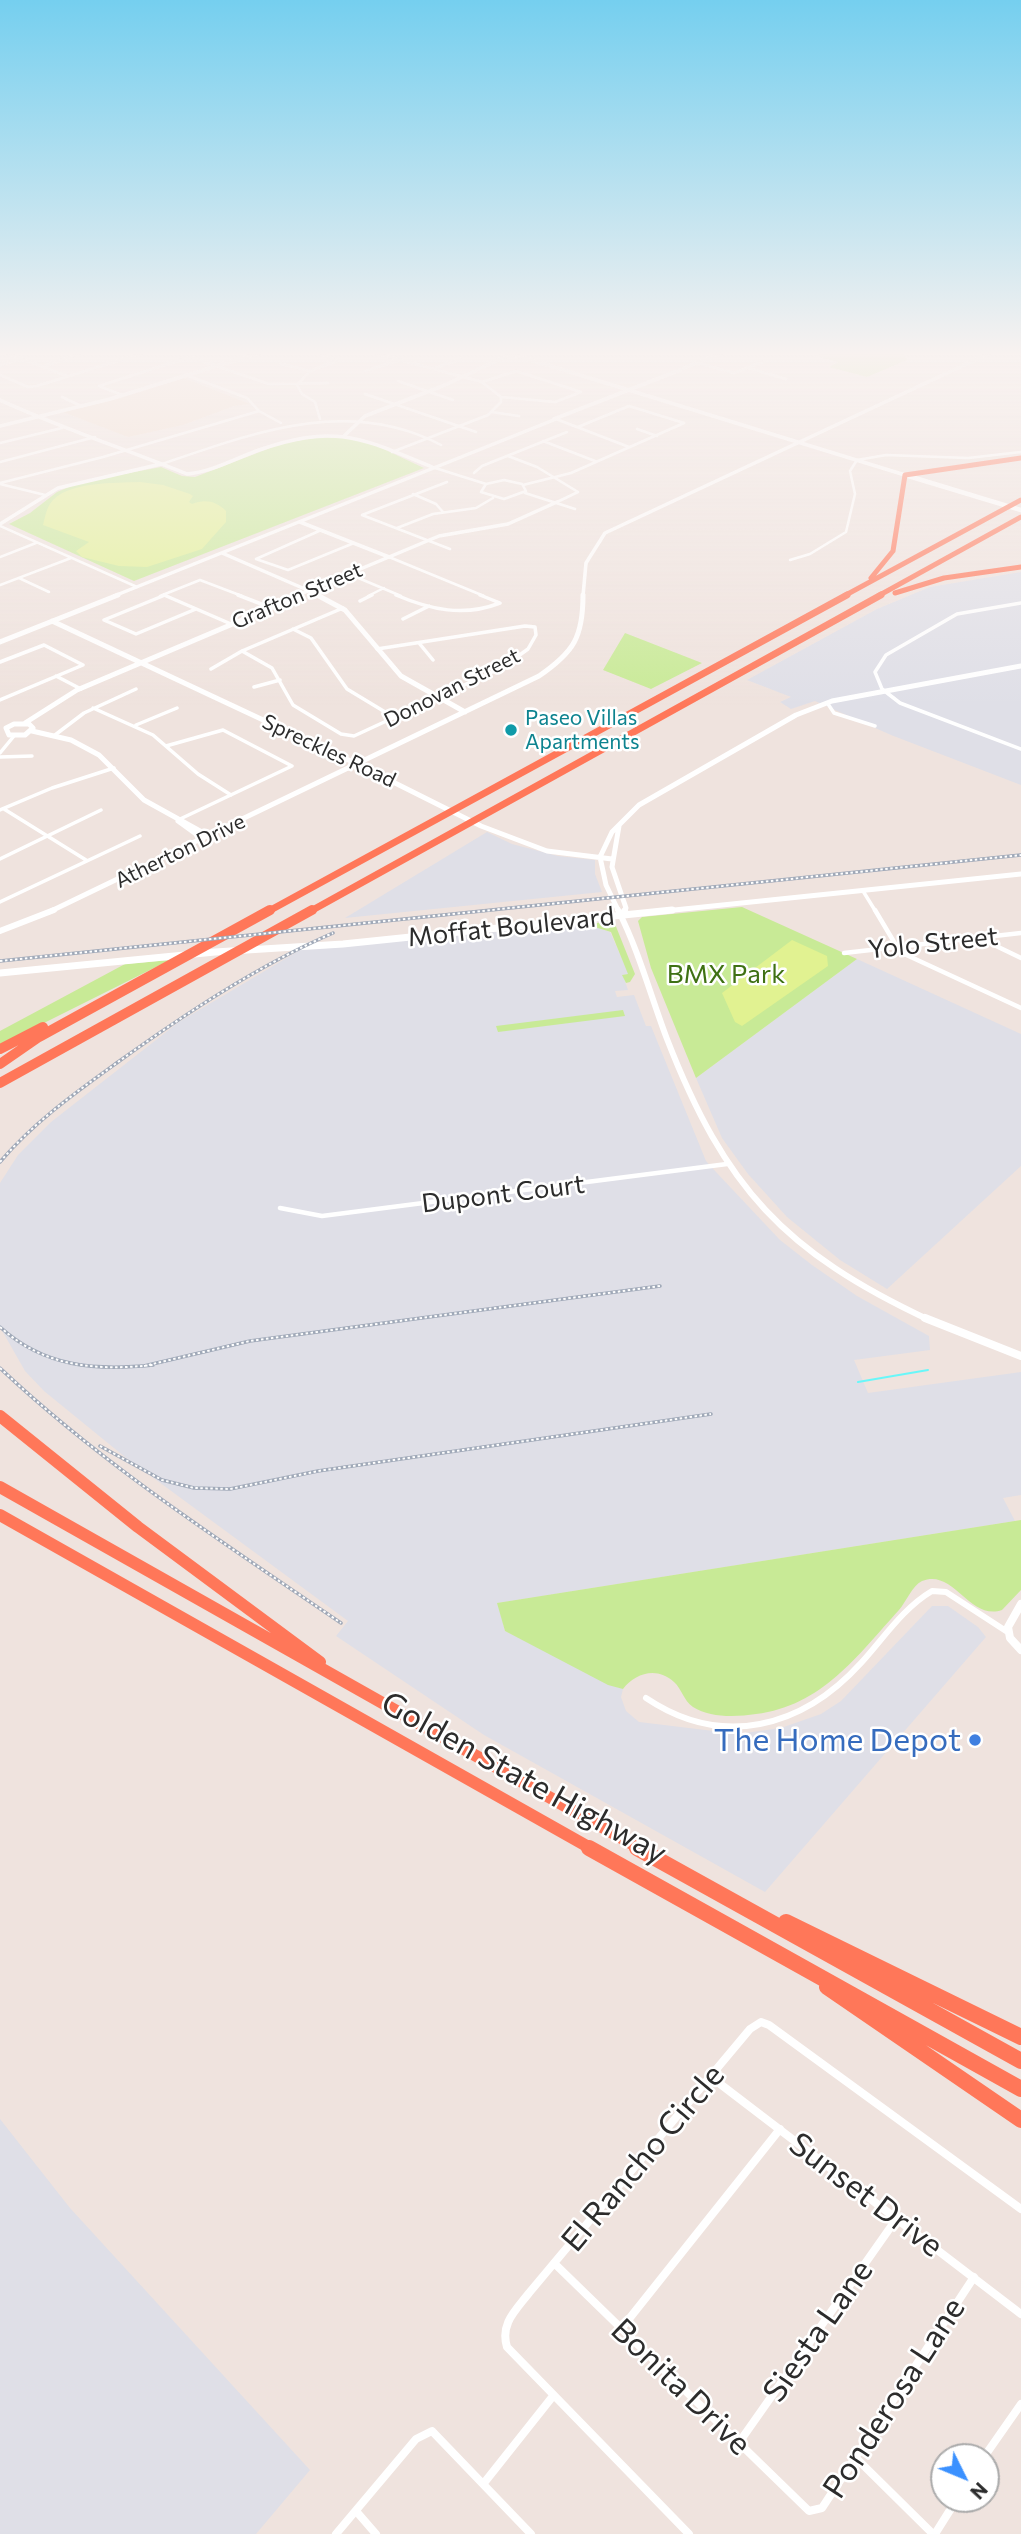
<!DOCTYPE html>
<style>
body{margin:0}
#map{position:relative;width:1021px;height:2534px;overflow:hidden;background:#efe3de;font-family:Commissioner,sans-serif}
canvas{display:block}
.north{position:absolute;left:930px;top:2443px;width:70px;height:70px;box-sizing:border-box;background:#fff;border:2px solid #ababab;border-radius:50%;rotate:133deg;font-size:19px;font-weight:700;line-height:28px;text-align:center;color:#2c2c2c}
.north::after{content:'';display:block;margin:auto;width:24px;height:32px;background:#3b91ff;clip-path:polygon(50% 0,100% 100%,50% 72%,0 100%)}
</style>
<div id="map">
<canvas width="1021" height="2534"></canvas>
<div class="north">N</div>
</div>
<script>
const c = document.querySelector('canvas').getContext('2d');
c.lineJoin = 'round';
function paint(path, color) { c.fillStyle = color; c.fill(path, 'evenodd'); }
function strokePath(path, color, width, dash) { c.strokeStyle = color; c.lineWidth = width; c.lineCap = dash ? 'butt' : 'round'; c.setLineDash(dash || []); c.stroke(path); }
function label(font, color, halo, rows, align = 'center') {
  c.font = font + ' Commissioner,sans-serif'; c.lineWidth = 5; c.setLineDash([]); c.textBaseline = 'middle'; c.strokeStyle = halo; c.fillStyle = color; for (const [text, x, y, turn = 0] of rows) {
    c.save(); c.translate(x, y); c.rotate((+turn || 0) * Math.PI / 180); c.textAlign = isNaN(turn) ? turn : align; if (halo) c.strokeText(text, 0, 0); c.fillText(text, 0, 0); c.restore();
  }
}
paint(new Path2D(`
 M 1021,572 L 1021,785 L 891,735 L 815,701 L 791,709 L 780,702 L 791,697 L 747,680 L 877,609 L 930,587 Z
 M 487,832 L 512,844 L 558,856 L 595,860 L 595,874 L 602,892 L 345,918 Z
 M 591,923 L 588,924 L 610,932 L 629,974 L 623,975 L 628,990 L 615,991 L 617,997 L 634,995 L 646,1026 L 651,1026 L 706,1161 L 716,1172 L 780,1240 L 812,1265 L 857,1296 L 929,1336 L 930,1350 L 854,1360 L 868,1393 L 1021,1372 L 1021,1495 L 1003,1498 L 1015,1521 L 498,1603 L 505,1631 L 623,1689 L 621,1697 L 626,1711 L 639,1722 L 738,1734 L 781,1728 L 821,1714 L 841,1701 L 932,1606 L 948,1606 L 978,1627 L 986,1637 L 765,1892 L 484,1735 L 336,1636 L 348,1621 L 125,1457 L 44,1391 L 25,1371 L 0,1327 L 0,1183 L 18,1155 L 51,1122 L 179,1022 L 300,950 Z
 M 857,959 L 1021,1034 L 1021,1166 L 887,1289 L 840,1260 L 787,1217 L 748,1174 L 722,1138 L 696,1078 Z
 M 0,2119 L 70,2208 L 310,2470 L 256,2534 L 0,2534 Z`), '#dfdfe7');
paint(new Path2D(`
 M 184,378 L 250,404 L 234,406 L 183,425 L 128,437 L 63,412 L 121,398 Z`), '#f2dccc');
paint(new Path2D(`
 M 824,352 L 902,352 L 907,360 L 867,377 L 829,367 L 838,362 L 816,356 Z
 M 321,437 L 349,438 L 375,445 L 424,468 L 134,581 L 9,524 L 30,513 L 57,492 L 81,482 L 161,467 L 182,476 L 195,477 L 283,443 Z
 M 625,633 L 702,663 L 651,689 L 603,670 Z
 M 742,907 L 857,959 L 696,1078 L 651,968 L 638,921 L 642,917 Z
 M 607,921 L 615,924 L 635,974 L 630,982 L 626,983 L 622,975 L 628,974 L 611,932 L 588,925 Z
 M 170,960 L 0,1045 L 0,1031 L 125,964 Z
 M 623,1010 L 625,1016 L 498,1032 L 496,1026 Z
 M 1021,1520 L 1021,1590 L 1002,1610 C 969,1621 954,1568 922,1581 C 912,1586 906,1602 899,1610 C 857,1656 822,1706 756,1714 C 736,1717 710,1718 693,1707 C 683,1700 682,1689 674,1682 C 657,1666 635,1673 623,1689 L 608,1685 L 505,1631 L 497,1603 Z`), '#c8ea96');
paint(new Path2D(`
 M 140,482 L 163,485 L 190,494 L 193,496 L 189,502 L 192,504 C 205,499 216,501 226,511 L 226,522 L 202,549 L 147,567 L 119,566 L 82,557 L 76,551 L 89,542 L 43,525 C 45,518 46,510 50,504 C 64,481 117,483 140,482 Z
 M 792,940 L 827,956 L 828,966 L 742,1026 L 735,1022 L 722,993 Z`), '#e1f291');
strokePath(new Path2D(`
 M 858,1382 L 928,1370`), '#69f7f9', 2);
strokePath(new Path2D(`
 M 4,352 L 67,376
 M 318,352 L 336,361
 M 371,352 L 482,382 L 501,397 L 501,402 L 488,415 L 392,452
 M 698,363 L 734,373 L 762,362
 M 281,364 L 310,371
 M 0,365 L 20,359
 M 42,367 L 84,352
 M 748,368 L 786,379
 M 433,369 L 460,359
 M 365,371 L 397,361
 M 0,375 L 28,387 L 37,386 L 146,352
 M 186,375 L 247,398 L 259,411 L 281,423
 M 398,381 L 453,400
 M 482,382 L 516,371 L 581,392 L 555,402 L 501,397
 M 99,386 L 190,357 L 269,384 L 328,383
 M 99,386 L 122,395
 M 365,394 L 476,432
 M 62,397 L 79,405
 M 492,412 L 519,416
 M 320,419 L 315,402 L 302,394 L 297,385 L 310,371 L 336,361
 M 556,419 L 629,447
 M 578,427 L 629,406 L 684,423
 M 637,429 L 657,436
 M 543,441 L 595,461
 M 0,443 L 62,428
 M 508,456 L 537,467 L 578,492
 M 0,462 L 95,437
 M 162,464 C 253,433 348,396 441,445
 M 432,467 L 486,484
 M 474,473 L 482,466 L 567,432
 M 504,480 L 522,484 L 526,491 L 504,499 L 481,492 L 486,484 Z
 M 0,483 L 103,457 L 259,411
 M 0,484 L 45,495
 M 523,485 L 571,473 L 684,423
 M 525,493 L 575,509
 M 413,494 L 436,504 L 443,512
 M 557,502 L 578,492
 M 362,515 L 450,549
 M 362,515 L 447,482
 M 0,526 L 137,587
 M 397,528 L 433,514 L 476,508 L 493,498
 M 319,531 L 256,559 L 288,570 L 354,543
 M 0,557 L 36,543
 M 389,557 L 484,596
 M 790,560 L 810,554 L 846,532 L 855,494 L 850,471 L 857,460 L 886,455 L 968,458 L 1021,452
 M 349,574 L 401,596
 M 19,578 L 49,592
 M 0,585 L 71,558
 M 164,595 L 167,596
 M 160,596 L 200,580 L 242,596
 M 368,596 L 384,588`), '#fff', 2.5);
strokePath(new Path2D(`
 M 164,595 L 231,624
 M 165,595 L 104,620 L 136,634 L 196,609
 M 238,595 L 269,607
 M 396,595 C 431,610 464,617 500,603 L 480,595
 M 360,601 L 372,595
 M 1021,603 L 957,614 L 886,655 L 875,672 L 882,689 L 900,703 L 1021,749
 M 403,619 L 429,606
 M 293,629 L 311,638 L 347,689 L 395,718
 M 419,643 L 433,660
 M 242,651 L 272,668 L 293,705 L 341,734 L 354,736 L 503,667 L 528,649 L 536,635 L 535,627 L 525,626 L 377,649
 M 0,662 L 44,645 L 83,665 L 0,700
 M 211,669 L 242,651 L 343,608
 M 56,676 L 81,689
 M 254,687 L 280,680
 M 828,704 L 834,713 L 875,726
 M 93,708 L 153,735 L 198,774 L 231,795
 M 136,725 L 177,708
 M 55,735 L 84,713 L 136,689
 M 166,746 L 223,730 L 292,766 L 178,820
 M 0,753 L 14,736
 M 0,757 L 32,756
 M 4,809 L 86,860
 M 0,810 L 52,788 L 114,768
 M 0,859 L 101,810
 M 863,891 L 876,912
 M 0,902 L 140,836`), '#fff', 3.5);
strokePath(new Path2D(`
 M 875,910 L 900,952 L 1021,1008
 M 985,937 L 992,944 L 1021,958
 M 844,953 L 1021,933
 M 280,1208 L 322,1216 L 727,1164`), '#fff', 4.5);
strokePath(new Path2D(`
 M 646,1698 C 722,1749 802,1728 861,1663 C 883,1639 903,1608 932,1591 L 946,1592 L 1006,1631`), '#fff', 6);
strokePath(new Path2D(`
 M 711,2077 L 1021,2314
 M 554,2263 L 809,2511 L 822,2508 L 974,2277
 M 621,2329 L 780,2129
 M 738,2444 L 897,2218
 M 984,2457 L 1021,2404
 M 857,2459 L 933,2534
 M 484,2483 L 553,2396
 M 356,2511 L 376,2534
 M 336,2534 L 416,2439 L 432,2431 L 531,2534
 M 689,2534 L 507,2347 C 500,2324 515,2311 529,2293 L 750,2029 L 761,2022 L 769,2025 L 1021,2209
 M 935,2534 L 957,2499`), '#fff', 8);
strokePath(new Path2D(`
 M 505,352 L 905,475
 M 684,368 L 724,352
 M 0,400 C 61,428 125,449 187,474 C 212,472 236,458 259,450 C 337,423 361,438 432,467
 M 554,419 L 680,370
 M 0,426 L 110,399 L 262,352
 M 344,436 L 365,416 L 445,385 L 511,354
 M 300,522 L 389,557
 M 0,524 L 58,488 L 161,464
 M 222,553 L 321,596
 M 114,596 L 556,419
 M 296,596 L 439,536 L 508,524 L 557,502
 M 583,596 L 586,563 L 605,533 L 992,352`), '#fff', 3.5);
strokePath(new Path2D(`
 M 317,595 L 345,610 L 401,676 L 465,712
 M 52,621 L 357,764 L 481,826 L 547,851 L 612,859
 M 0,642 L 118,595
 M 25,723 L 77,690 L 301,595
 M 14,724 L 29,724 L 33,728 L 25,735 L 9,735 L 6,728 Z
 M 32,731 L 71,740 L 99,755 L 144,800 L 209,836
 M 178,821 L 203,839
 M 619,826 L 612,867 L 626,908 L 623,912
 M 49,912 L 539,676 C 574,652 583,637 583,595
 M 619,912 L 606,885 L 600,857 L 612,832 L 639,805 L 796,715 L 832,701 L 1021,666`), '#fff', 5);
strokePath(new Path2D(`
 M 618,910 C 639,951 651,997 667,1039 C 725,1188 784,1252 929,1320
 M 621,915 L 625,910
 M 0,931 L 54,910`), '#fff', 6);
strokePath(new Path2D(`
 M 925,1318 L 1021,1356
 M 1021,1604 L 1008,1627 L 1010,1638 L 1021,1650`), '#fff', 8);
strokePath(new Path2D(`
 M 905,475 L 1021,510`), '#fff', 4.5);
strokePath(new Path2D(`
 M 655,912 L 1021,874`), '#fff', 5);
strokePath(new Path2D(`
 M 0,973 L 215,952 L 343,944 L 672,910`), '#fff', 7);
strokePath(new Path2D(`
 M 871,578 L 893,551 L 905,475 L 1021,458
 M 895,593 L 944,578 L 1021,567
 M 844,596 L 1021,500
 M 878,596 L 1021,517`), '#ff7759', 5);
strokePath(new Path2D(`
 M 267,912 L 847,595
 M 309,912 L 881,595`), '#ff7759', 7);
strokePath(new Path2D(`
 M 0,1049 L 43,1027
 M 0,1064 L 39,1037 L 270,910
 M 0,1083 L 312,910`), '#ff7759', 10);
strokePath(new Path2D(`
 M 0,1416 L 138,1527 L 320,1662
 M 0,1487 L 641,1849
 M 0,1515 L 592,1849`), '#ff7759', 12);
strokePath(new Path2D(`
 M 589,1848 L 1021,2089
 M 637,1848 L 1021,2061
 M 786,1922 L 1021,2037
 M 827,1987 L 1021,2120`), '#ff7759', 16);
const rail = new Path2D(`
 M 0,961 L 1021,855
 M 0,1162 C 34,1122 75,1093 118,1062 C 185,1014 257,966 333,933
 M 0,1327 C 44,1367 95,1371 153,1365
 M 144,1366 L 250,1341 L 660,1286
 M 0,1368 C 104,1466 224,1543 341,1623
 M 100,1446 L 162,1480 L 194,1488 L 230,1489 L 318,1471 L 711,1414`);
strokePath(rail, '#a0a9b8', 3.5);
strokePath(rail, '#fff', 2, [2.5]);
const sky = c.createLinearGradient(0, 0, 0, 707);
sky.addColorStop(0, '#75cfef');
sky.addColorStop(0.5, '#f8f2f0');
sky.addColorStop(1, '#f8f2f000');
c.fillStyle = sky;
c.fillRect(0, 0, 1021, 707);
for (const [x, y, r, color] of [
 [511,730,7,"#0f9aa8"],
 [975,1740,7,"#3f7fe0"]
]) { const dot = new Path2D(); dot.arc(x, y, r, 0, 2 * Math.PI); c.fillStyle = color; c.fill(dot); strokePath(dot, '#fff', 2.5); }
label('21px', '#2c2c2c', '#fff', [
 ["Grafton Street",297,596,-23],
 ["Donovan Street",452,688,-27],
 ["Spreckles Road",329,751,25],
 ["Atherton Drive",180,851,-26]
]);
label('21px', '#0d838f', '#fff', [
 ["Paseo Villas",525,718],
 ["Apartments",525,742]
], 'left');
label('26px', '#2c2c2c', '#fff', [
 ["Moffat Boulevard",511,927,-6],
 ["Yolo Street",933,943,-6],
 ["Dupont Court",503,1194,-7]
]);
label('26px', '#3f7114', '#fff', [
 ["BMX Park",726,974]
]);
label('32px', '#366cbe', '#fff', [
 ["The Home Depot",961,1740]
], 'right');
label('32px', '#2c2c2c', '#fff', [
 ["Golden State Highway",524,1778,29],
 ["El Rancho Circle",643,2158,-50],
 ["Sunset Drive",866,2195,37],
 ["Siesta Lane",818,2331,-55],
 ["Bonita Drive",681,2387,44],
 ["Ponderosa Lane",894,2398,-57]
]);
</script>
